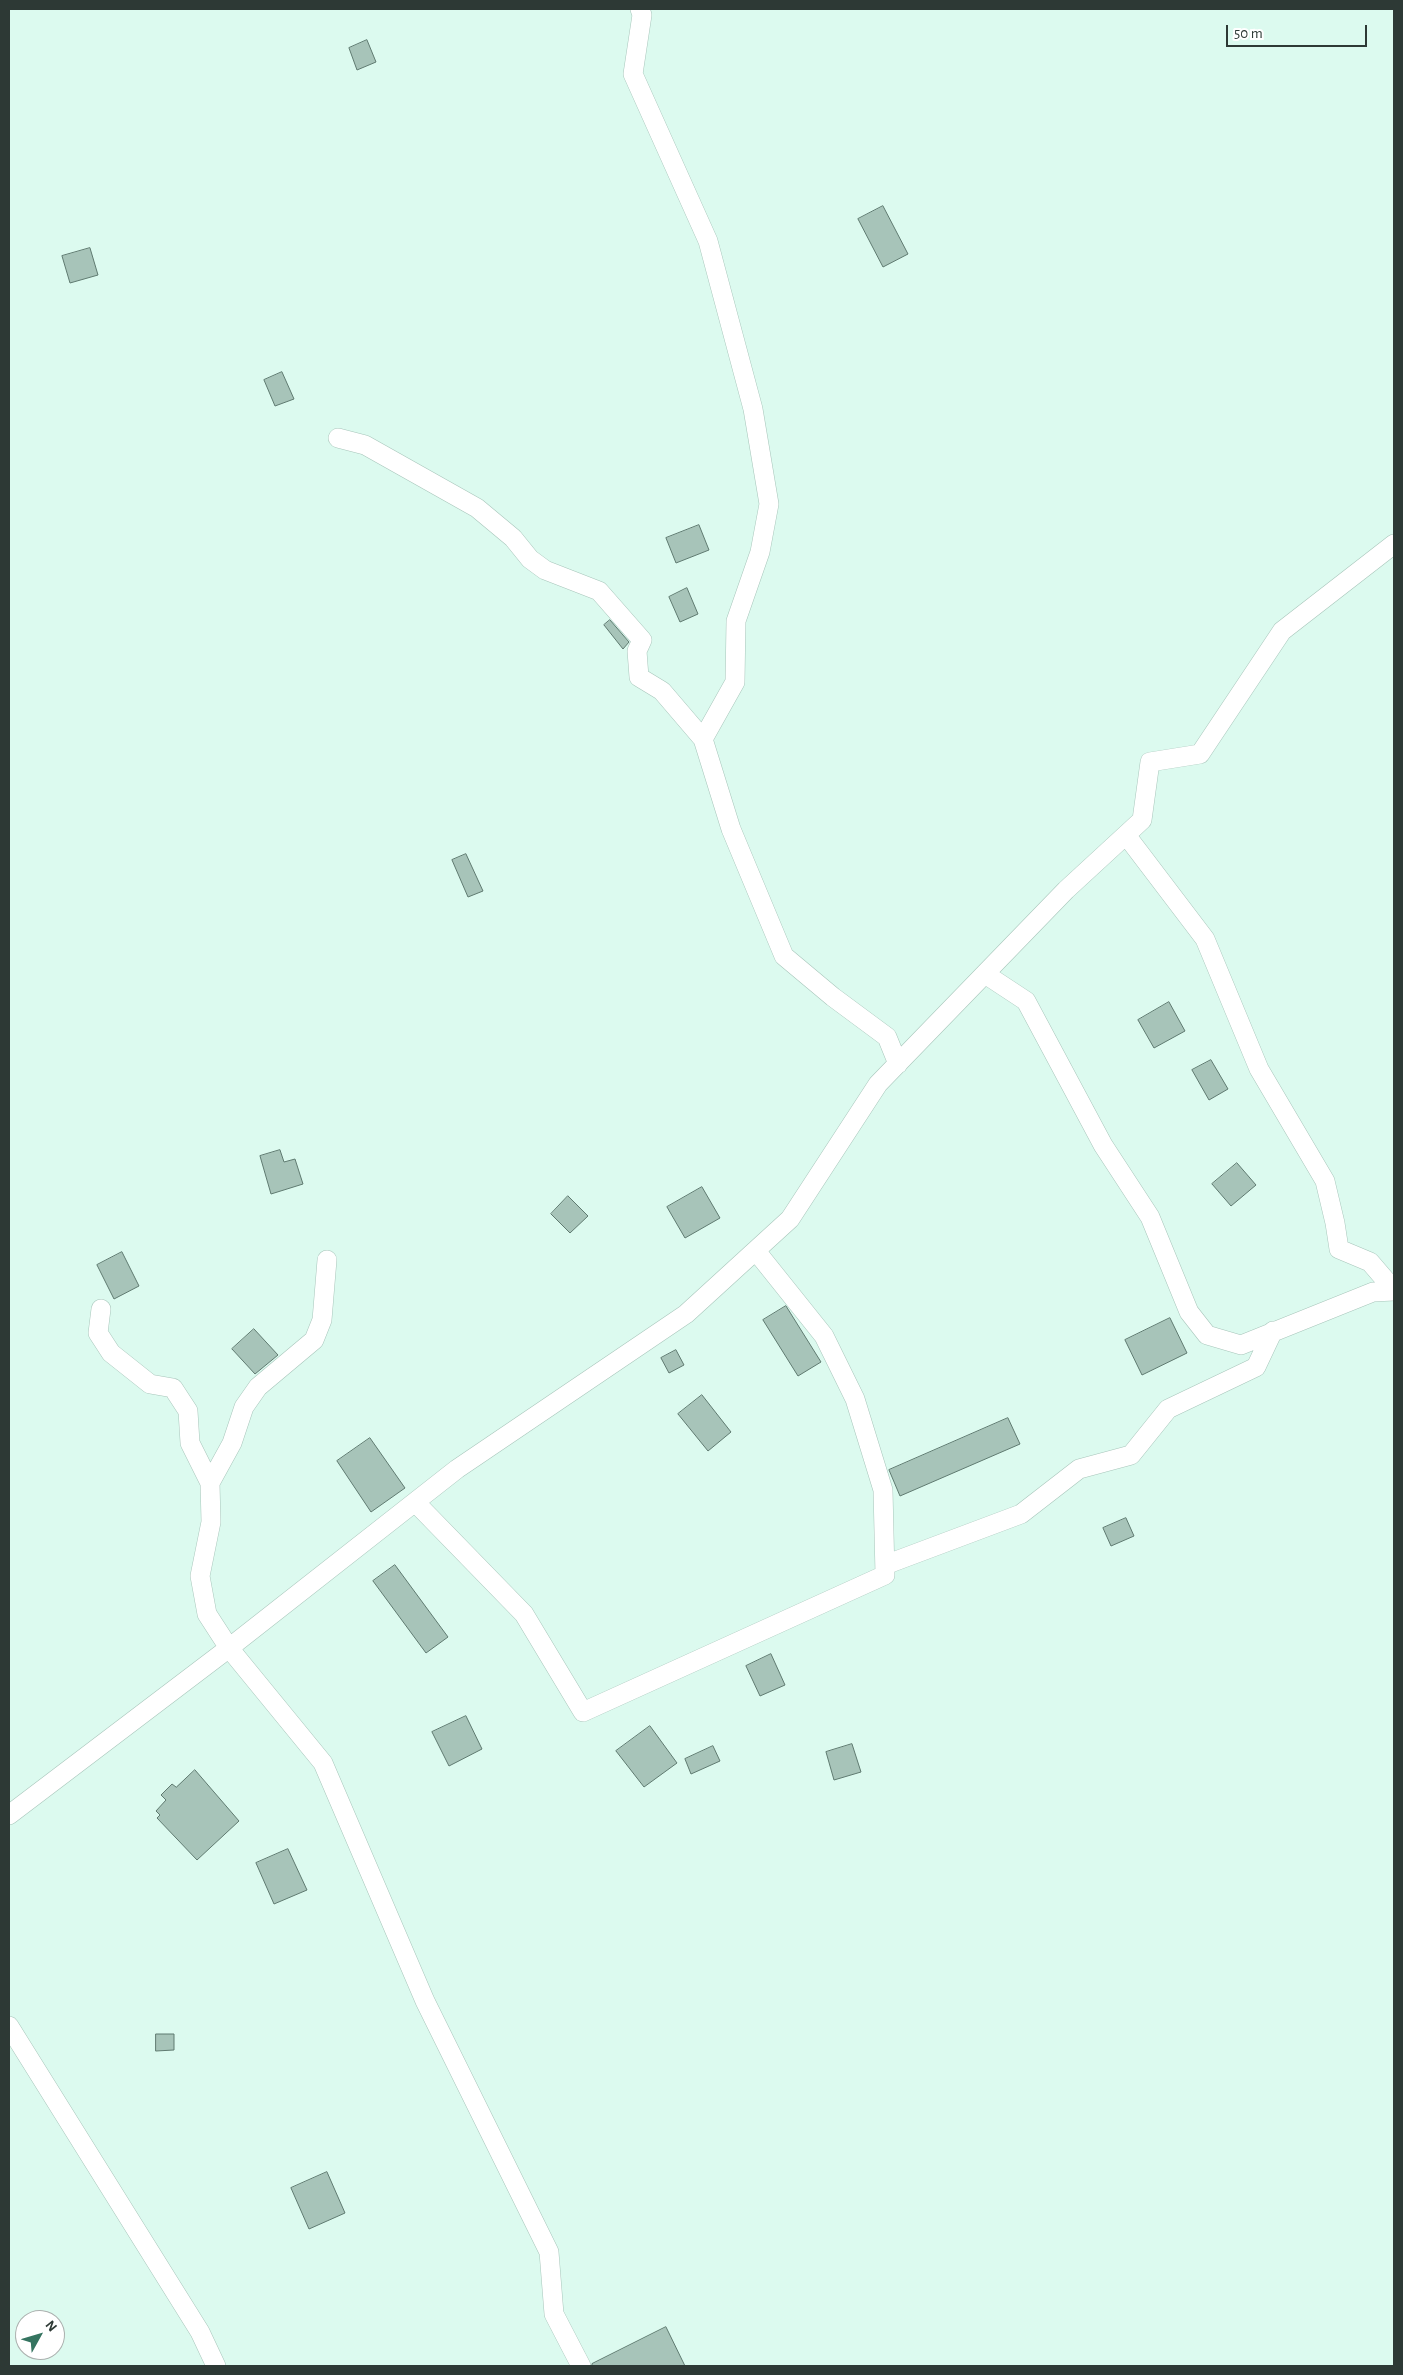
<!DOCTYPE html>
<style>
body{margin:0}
#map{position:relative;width:1403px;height:2375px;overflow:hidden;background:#dcfaef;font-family:"Alegreya Sans",sans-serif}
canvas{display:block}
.frame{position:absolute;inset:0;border:10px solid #2d3935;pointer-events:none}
.north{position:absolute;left:15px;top:2310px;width:50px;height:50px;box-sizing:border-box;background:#fff;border:1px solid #abb0ae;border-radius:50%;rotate:51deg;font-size:14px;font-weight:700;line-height:20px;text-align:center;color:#2d3935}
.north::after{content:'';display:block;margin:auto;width:18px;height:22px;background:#357460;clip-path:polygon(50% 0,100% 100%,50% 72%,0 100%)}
.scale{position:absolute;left:1226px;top:25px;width:141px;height:22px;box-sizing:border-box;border:2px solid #2d3935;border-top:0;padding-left:6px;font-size:15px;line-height:18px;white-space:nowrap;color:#2d3935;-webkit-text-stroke:4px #fff;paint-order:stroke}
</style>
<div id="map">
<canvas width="1403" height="2375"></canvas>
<div class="frame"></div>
<div class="north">N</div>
<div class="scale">50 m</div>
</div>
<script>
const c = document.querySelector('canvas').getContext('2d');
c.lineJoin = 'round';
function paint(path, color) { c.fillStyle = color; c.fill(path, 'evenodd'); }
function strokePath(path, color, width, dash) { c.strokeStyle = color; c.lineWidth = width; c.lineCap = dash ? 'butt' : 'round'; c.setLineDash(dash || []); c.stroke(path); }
const building = new Path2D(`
 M 367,40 L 376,62 L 357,70 L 349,48 Z
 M 883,206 L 908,254 L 883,267 L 858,219 Z
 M 90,248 L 98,275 L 70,283 L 62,256 Z
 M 282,372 L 294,399 L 275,406 L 264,380 Z
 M 699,525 L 709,550 L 676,563 L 666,538 Z
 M 687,588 L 698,614 L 680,622 L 669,597 Z
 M 610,620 L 629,642 L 623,649 L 604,625 Z
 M 466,854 L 483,891 L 468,897 L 452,860 Z
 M 1169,1002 L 1185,1031 L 1154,1048 L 1138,1020 Z
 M 1211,1060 L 1228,1089 L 1209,1100 L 1192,1070 Z
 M 280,1150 L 284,1162 L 295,1159 L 303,1184 L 271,1194 L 260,1156 Z
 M 1237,1163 L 1256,1185 L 1231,1206 L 1212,1184 Z
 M 702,1187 L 720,1218 L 685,1238 L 667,1207 Z
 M 568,1196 L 588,1216 L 570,1233 L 551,1214 Z
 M 122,1252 L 139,1286 L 114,1299 L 97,1265 Z
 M 786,1306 L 821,1362 L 798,1376 L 763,1320 Z
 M 1170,1318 L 1187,1353 L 1142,1375 L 1125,1340 Z
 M 254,1329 L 278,1355 L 255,1374 L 232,1349 Z
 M 676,1350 L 684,1365 L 669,1373 L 661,1358 Z
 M 702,1395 L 731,1432 L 708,1451 L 678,1414 Z
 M 1008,1418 L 1020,1444 L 900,1496 L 889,1470 Z
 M 370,1438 L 405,1488 L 371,1512 L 337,1461 Z
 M 1126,1518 L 1134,1536 L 1111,1546 L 1103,1528 Z
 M 395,1565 L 448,1637 L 426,1653 L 373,1581 Z
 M 771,1654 L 785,1685 L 760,1696 L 746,1666 Z
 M 466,1716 L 482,1749 L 449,1766 L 432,1732 Z
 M 650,1726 L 677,1763 L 644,1787 L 616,1751 Z
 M 852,1744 L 861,1772 L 834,1780 L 826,1752 Z
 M 713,1746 L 720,1761 L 691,1774 L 685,1759 Z
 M 195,1770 L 239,1821 L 197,1860 L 157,1818 L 160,1815 L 156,1811 L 166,1800 L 161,1795 L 172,1784 L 176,1787 Z
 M 288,1849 L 307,1890 L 274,1904 L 256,1863 Z
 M 156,2034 L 174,2034 L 174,2050 L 156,2051 Z
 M 327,2172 L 345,2213 L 309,2229 L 291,2188 Z
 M 666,2327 L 685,2366 L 592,2366 L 592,2364 Z`);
paint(building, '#a7c4b9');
strokePath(building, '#5f7a70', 1);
const minor = new Path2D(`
 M 640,9 L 642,15 L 633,74 L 708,241 L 753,409 L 769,504 L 760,552 L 736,621 L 735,682 L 703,739 L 731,829 L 784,956 L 833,997 L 887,1037 L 898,1064
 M 338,438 L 365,445 L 477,508 L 513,538 L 530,559 L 545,570 L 599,591 L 642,640 L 637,651 L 639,677 L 662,691 L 703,739
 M 1126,835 L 1205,939 L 1259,1069 L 1325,1181 L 1335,1223 L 1339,1249 L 1370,1262 L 1394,1290
 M 985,974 L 1026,1001 L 1103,1145 L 1150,1217 L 1189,1312 L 1207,1335 L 1241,1345 L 1373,1292 L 1394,1291
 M 101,1309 L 98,1333 L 111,1353 L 150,1384 L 173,1388 L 188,1411 L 190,1443 L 210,1483 L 211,1522 L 200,1576 L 207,1614 L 229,1648 L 323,1763 L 425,2001 L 549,2252 L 554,2314 L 581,2366
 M 210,1483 L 232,1443 L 244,1407 L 258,1387 L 314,1340 L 322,1320 L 327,1260
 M 415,1502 L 524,1614 L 583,1712 L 885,1575 L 883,1490 L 855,1399 L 824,1336 L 756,1251
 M 885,1565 L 1021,1514 L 1079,1469 L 1131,1455 L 1168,1409 L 1256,1367 L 1273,1331
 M 9,1815 L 229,1648 L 457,1469 L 686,1314 L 790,1219 L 878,1084 L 1066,890 L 1142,820 L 1150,762 L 1200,754 L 1282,631 L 1394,544
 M 9,2026 L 200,2332 L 216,2366`);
strokePath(minor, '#a7c5ba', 20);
strokePath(minor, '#fff', 19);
</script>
